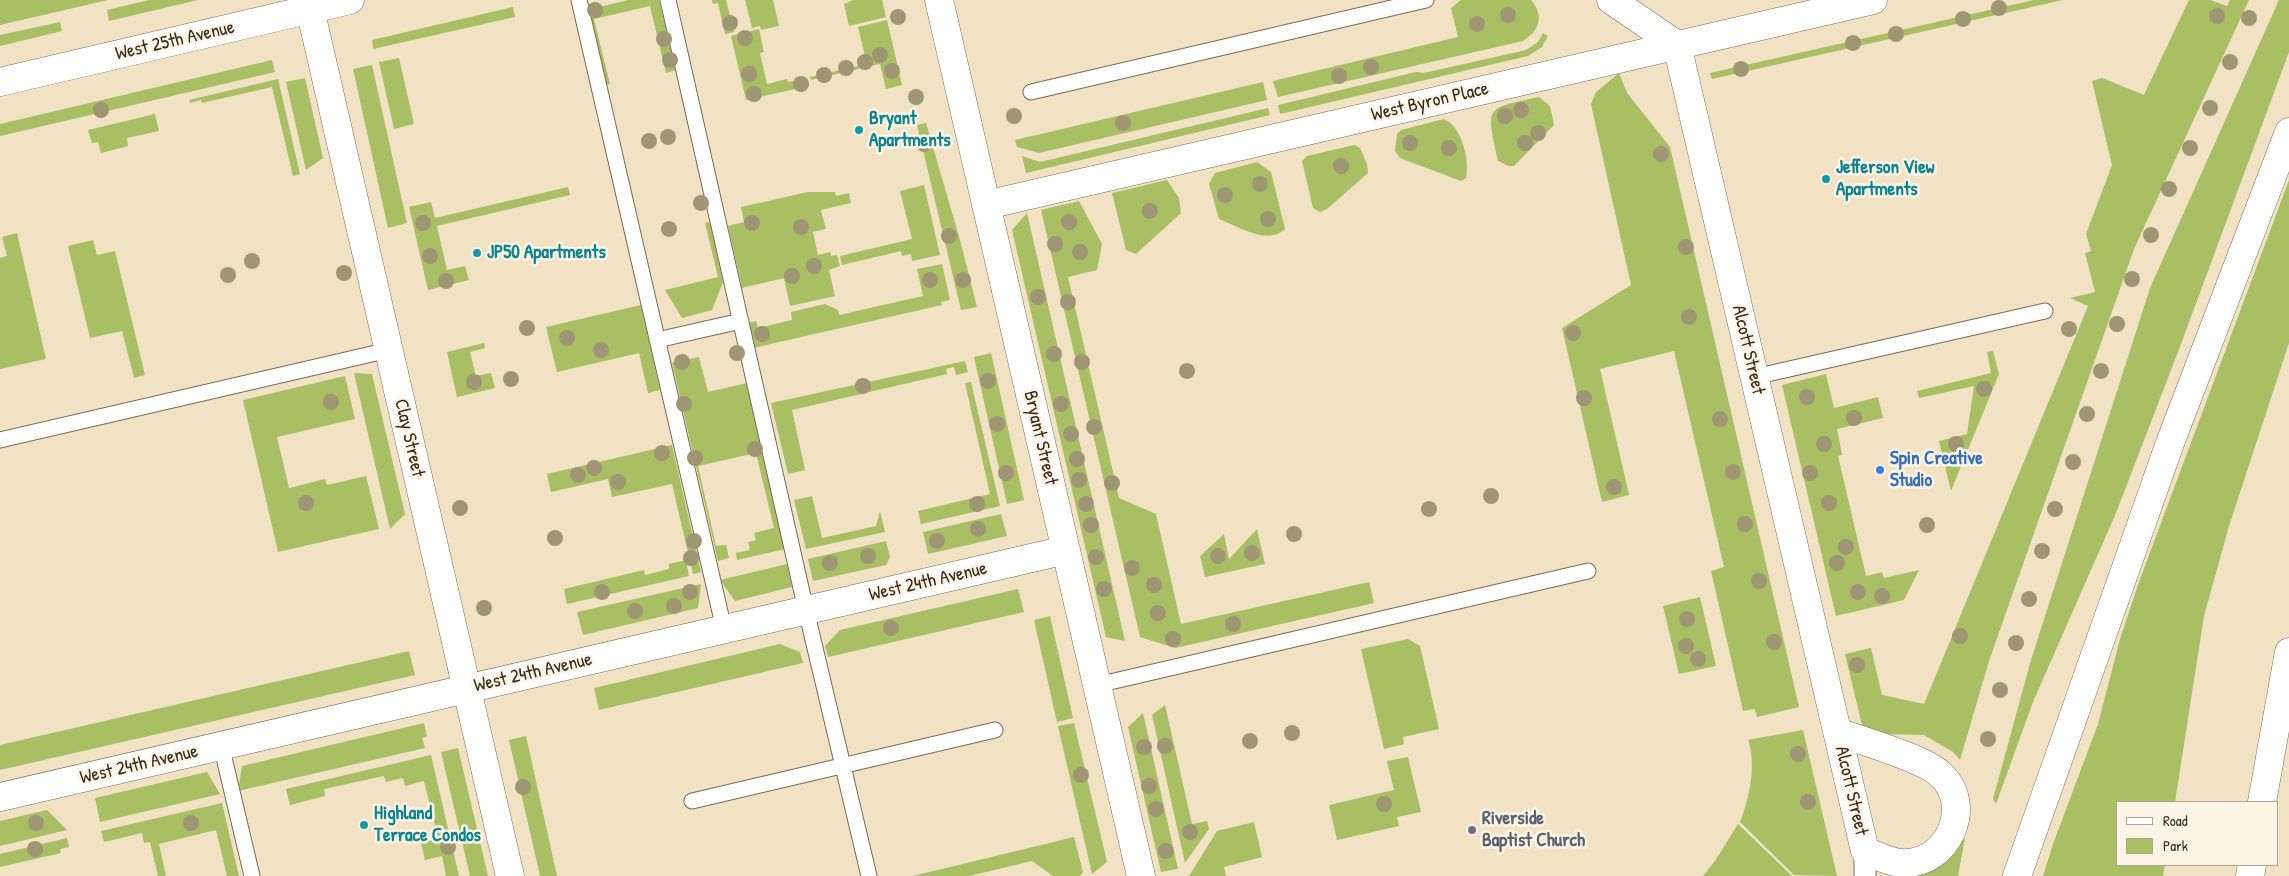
<!DOCTYPE html>
<style>
body{margin:0}
#map{position:relative;width:2289px;height:876px;overflow:hidden;background:#f0e2c3;font-family:"Patrick Hand",sans-serif}
canvas{display:block}
.legend{position:absolute;left:2116px;top:801px;width:162px;height:65px;box-sizing:border-box;background:#fcf5e5;border:1px solid #afa495;margin:0;padding:6px 9px;list-style:none;font-size:15px;color:#3b2a1e}
.legend li{display:flex;align-items:center;gap:10px;height:25px}
.legend b{width:25px;border:1px solid #afa495}
</style>
<div id="map">
<canvas width="2289" height="876"></canvas>
<ul class="legend">
<li><b style="height:6px;background:#fff"></b>Road</li>
<li><b style="height:14px;background:#a8bf64"></b>Park</li>
</ul>
</div>
<script>
const c = document.querySelector('canvas').getContext('2d');
c.lineJoin = 'round';
function paint(path, color) { c.fillStyle = color; c.fill(path, 'evenodd'); }
function strokePath(path, color, width, dash) { c.strokeStyle = color; c.lineWidth = width; c.lineCap = dash ? 'butt' : 'round'; c.setLineDash(dash || []); c.stroke(path); }
function label(font, color, halo, rows, align = 'center') {
  c.font = font + ' "Patrick Hand",sans-serif'; c.lineWidth = 5; c.setLineDash([]); c.textBaseline = 'middle'; c.strokeStyle = halo; c.fillStyle = color; for (const [text, x, y, turn = 0] of rows) {
    c.save(); c.translate(x, y); c.rotate((+turn || 0) * Math.PI / 180); c.textAlign = isNaN(turn) ? turn : align; if (halo) c.strokeText(text, 0, 0); c.fillText(text, 0, 0); c.restore();
  }
}
paint(new Path2D(`
 M 0,0 L 108,0 L 0,25 Z
 M 149,0 L 198,0 L 109,21 L 107,10 Z
 M 628,0 L 659,0 L 676,70 L 666,73 L 650,6 L 594,19 L 610,84 L 604,85 L 587,10 Z
 M 712,0 L 726,0 L 734,32 L 725,34 L 718,3 L 713,4 Z
 M 745,0 L 773,0 L 779,26 L 761,30 L 760,26 L 752,28 Z
 M 853,0 L 882,0 L 886,17 L 849,26 L 844,4 Z
 M 1461,0 L 1531,0 C 1545,16 1539,31 1523,41 L 1278,97 L 1273,81 L 1458,37 L 1451,8 Z
 M 2034,0 L 2063,0 L 1712,79 L 1710,73 Z
 M 2189,0 L 2210,0 L 2227,6 L 2230,0 L 2249,0 L 2134,249 L 1989,661 L 1960,760 L 1953,752 L 1924,735 L 1879,734 L 1862,725 L 1845,654 L 1871,648 L 1882,695 L 1924,704 L 2088,306 L 2070,298 L 2095,292 L 2085,253 L 2091,251 L 2086,234 L 2112,165 L 2092,81 L 2102,78 L 2144,95 Z
 M 2279,0 L 2289,0 L 2289,52 L 2181,344 L 2116,513 L 2033,702 L 1996,804 L 1993,799 L 2031,660 L 2150,288 Z
 M 513,7 L 515,17 L 373,49 L 372,40 Z
 M 887,20 L 902,85 L 886,89 L 880,64 L 811,80 L 810,77 L 858,66 L 857,59 L 865,57 L 858,27 Z
 M 60,22 L 62,31 L 0,46 L 0,35 Z
 M 759,29 L 764,52 L 760,53 L 767,84 L 787,79 L 788,82 L 807,78 L 809,86 L 746,100 L 731,36 Z
 M 1543,33 L 1548,36 L 1542,47 L 1528,56 L 1280,114 L 1278,105 L 1416,72 L 1424,73 L 1526,50 L 1538,42 Z
 M 399,58 L 414,124 L 394,129 L 379,62 Z
 M 272,60 L 275,72 L 0,136 L 0,124 Z
 M 372,65 L 407,223 L 388,228 L 353,69 Z
 M 1619,73 L 1627,93 L 1670,147 L 1799,707 L 1757,717 L 1755,709 L 1743,711 L 1711,571 L 1724,567 L 1674,351 L 1600,369 L 1629,495 L 1602,502 L 1562,328 L 1631,285 L 1591,104 L 1596,92 Z
 M 305,78 L 323,158 L 306,170 L 286,82 Z
 M 278,79 L 300,174 L 293,176 L 272,87 L 202,103 L 201,100 L 190,103 L 189,100 Z
 M 1263,82 L 1267,100 L 1039,153 L 1017,147 L 1015,140 Z
 M 1539,97 L 1550,106 L 1554,125 L 1514,166 L 1509,166 L 1498,161 C 1486,105 1484,109 1539,97 Z
 M 1268,108 L 1270,115 L 1026,173 L 1022,156 L 1040,162 Z
 M 155,114 L 159,131 L 127,138 L 128,146 L 101,153 L 98,142 L 92,143 L 88,130 Z
 M 1444,119 C 1462,127 1470,160 1466,178 L 1461,181 L 1400,158 L 1395,151 L 1397,134 L 1401,130 Z
 M 926,123 L 960,240 L 977,307 L 961,310 L 917,125 Z
 M 1354,145 L 1360,148 L 1367,164 L 1368,173 L 1327,209 L 1320,212 L 1313,208 L 1302,161 L 1307,156 Z
 M 1257,162 L 1271,172 L 1285,229 C 1267,246 1238,226 1219,219 L 1209,184 L 1215,173 Z
 M 1167,180 L 1179,198 L 1181,213 L 1136,254 L 1126,250 L 1112,193 Z
 M 2289,180 L 2289,343 L 2229,526 L 2204,616 L 2175,802 L 2118,802 L 2118,865 L 2165,865 L 2163,876 L 2043,876 L 2053,844 L 2098,724 L 2120,639 L 2139,582 Z
 M 924,185 L 940,255 L 912,261 L 911,254 L 902,256 L 901,251 L 842,265 L 840,256 L 912,239 L 900,191 Z
 M 568,187 L 570,195 L 437,226 L 447,270 L 465,266 L 469,280 L 428,290 L 409,207 L 431,202 L 435,218 Z
 M 808,192 L 835,192 L 836,196 L 849,193 L 851,203 L 821,210 L 826,229 L 813,232 L 818,255 L 830,252 L 831,256 L 837,255 L 840,266 L 829,270 L 835,296 L 790,306 L 784,278 L 742,288 L 728,226 L 744,222 L 741,207 Z
 M 1079,201 L 1102,244 L 1097,270 L 1068,277 L 1119,498 L 1156,514 L 1181,624 L 1369,582 L 1374,603 L 1175,648 L 1140,637 L 1041,210 Z
 M 1027,213 L 1125,641 L 1106,637 L 1012,230 Z
 M 710,222 L 723,282 L 712,310 L 682,318 L 665,290 L 718,277 L 705,223 Z
 M 17,233 L 46,359 L 0,369 L 0,258 L 7,256 L 2,237 Z
 M 93,240 L 97,255 L 115,251 L 145,375 L 134,378 L 122,331 L 90,338 L 68,246 Z
 M 942,264 L 950,300 L 941,302 L 942,305 L 753,348 L 748,323 L 756,321 L 758,328 L 792,320 L 791,312 L 825,304 L 838,310 L 839,315 L 923,296 L 917,269 Z
 M 641,305 L 660,390 L 648,393 L 639,353 L 557,372 L 546,327 Z
 M 484,343 L 485,348 L 470,352 L 476,376 L 491,373 L 495,388 L 457,397 L 447,352 Z
 M 1993,351 L 1999,374 L 1951,491 L 1939,441 L 1967,434 L 1974,386 L 1919,398 L 1917,391 L 1991,373 L 1987,352 Z
 M 991,353 L 1024,500 L 1007,504 L 974,357 Z
 M 699,357 L 708,392 L 747,383 L 785,549 L 737,560 L 736,553 L 750,550 L 748,542 L 756,540 L 754,533 L 774,528 L 756,453 L 698,466 L 716,546 L 726,545 L 729,558 L 718,561 L 672,363 Z
 M 965,361 L 968,372 L 956,375 L 954,367 L 946,369 L 947,374 L 792,410 L 805,470 L 788,474 L 771,403 Z
 M 354,373 L 372,374 L 405,514 L 390,529 Z
 M 1826,374 L 1834,408 L 1878,397 L 1883,418 L 1837,429 L 1842,455 L 1838,456 L 1866,576 L 1882,572 L 1884,578 L 1919,570 L 1904,600 L 1836,616 L 1782,385 Z
 M 345,376 L 355,419 L 277,437 L 289,488 L 325,479 L 327,485 L 366,476 L 379,529 L 278,552 L 243,400 Z
 M 971,382 L 1000,506 L 921,524 L 918,511 L 990,494 L 965,383 Z
 M 672,445 L 701,572 L 693,574 L 672,484 L 612,497 L 608,479 L 551,492 L 547,474 Z
 M 812,496 L 822,538 L 876,526 L 880,511 L 885,532 L 806,549 L 794,500 Z
 M 1001,514 L 1007,536 L 928,554 L 923,532 Z
 M 1257,529 L 1265,564 L 1205,577 L 1200,556 L 1224,534 L 1229,559 Z
 M 886,541 L 890,557 L 886,565 L 813,581 L 808,559 Z
 M 686,560 L 689,576 L 567,604 L 564,589 L 644,570 L 645,575 L 669,569 L 669,564 Z
 M 787,564 L 792,587 L 735,601 L 720,580 Z
 M 701,584 L 698,608 L 583,635 L 577,612 Z
 M 1018,589 L 1024,612 L 828,657 L 825,646 L 840,630 Z
 M 1700,597 L 1716,666 L 1679,674 L 1663,606 Z
 M 1050,616 L 1073,718 L 1057,722 L 1034,620 Z
 M 1408,639 L 1420,646 L 1439,729 L 1403,737 L 1404,744 L 1384,749 L 1361,649 Z
 M 780,644 L 800,652 L 803,663 L 599,710 L 594,688 Z
 M 409,651 L 415,675 L 0,770 L 0,745 Z
 M 1165,705 L 1192,824 L 1207,821 L 1209,829 L 1185,863 L 1152,715 Z
 M 1143,713 L 1178,869 L 1161,872 L 1128,727 Z
 M 424,723 L 427,736 L 422,738 L 425,748 L 238,791 L 242,766 Z
 M 1074,723 L 1107,862 L 1092,874 L 1058,726 Z
 M 1803,730 L 1837,876 L 1794,875 L 1740,822 C 1749,799 1757,765 1748,740 Z
 M 526,736 L 557,876 L 540,876 L 509,740 Z
 M 458,748 L 488,876 L 470,876 L 441,752 Z
 M 431,755 L 459,876 L 446,876 L 442,856 L 425,860 L 421,843 L 438,838 L 424,781 L 405,786 L 403,778 L 386,782 L 384,776 L 324,789 L 325,796 L 290,805 L 286,789 Z
 M 1408,757 L 1421,812 L 1397,817 L 1399,826 L 1337,840 L 1329,805 L 1394,790 L 1387,761 Z
 M 207,772 L 220,794 L 100,822 L 95,798 Z
 M 222,803 L 239,876 L 227,876 L 216,830 L 159,844 L 166,876 L 158,876 L 150,842 L 144,843 L 142,833 L 104,842 L 101,831 Z
 M 47,810 L 67,830 L 0,846 L 0,821 Z
 M 1254,822 L 1262,857 L 1224,867 L 1226,876 L 1189,876 L 1217,831 Z
 M 1738,824 L 1792,876 L 1703,876 L 1715,861 Z
 M 1074,837 L 1083,872 L 1080,876 L 1053,876 L 1032,861 L 969,876 L 913,876 Z
 M 67,838 L 69,847 L 60,849 L 61,853 L 0,867 L 0,854 Z
 M 1965,838 L 1958,876 L 1904,876 L 1940,863 Z`), '#a8bf64');
const service = new Path2D(`
 M 579,0 L 724,629
 M 668,0 L 806,610 L 869,876
 M 1031,92 L 1426,0
 M 657,340 L 741,321
 M 1754,377 L 2045,311
 M 0,440 L 389,350
 M 1097,685 L 1588,571
 M 221,745 L 252,876
 M 692,801 L 995,730`);
const pedestrian = new Path2D(`
 M 1865,851 L 1865,876`);
const minor = new Path2D(`
 M 939,0 L 1141,876
 M 1611,0 L 1677,45 L 1865,851 C 1876,855 1889,862 1901,863 C 1948,866 1975,805 1940,774 C 1923,758 1862,741 1838,732
 M 0,82 L 350,0
 M 986,205 L 1873,0
 M 0,797 L 1066,550`);
const tertiary = new Path2D(`
 M 308,0 L 510,876`);
const motorway = new Path2D(`
 M 2262,802 L 2289,652
 M 2017,876 L 2170,443 L 2289,132
 M 2250,876 L 2252,865`);
strokePath(service, '#7a6a58', 17);
strokePath(pedestrian, '#7a6a58', 23);
strokePath(minor, '#7a6a58', 29);
strokePath(tertiary, '#7a6a58', 29);
strokePath(motorway, '#7a6a58', 29);
strokePath(service, '#fff', 15);
strokePath(pedestrian, '#fff', 21);
strokePath(minor, '#fff', 28);
strokePath(tertiary, '#fff', 28);
strokePath(motorway, '#fff', 28);
c.fillStyle = '#9f9674';
for (const [x, y] of [
 [1999,8],
 [595,10],
 [1508,15],
 [2217,16],
 [898,17],
 [2249,18],
 [1963,19],
 [730,23],
 [1477,24],
 [1896,34],
 [745,38],
 [664,39],
 [1853,43],
 [880,55],
 [670,60],
 [865,62],
 [2230,62],
 [1371,67],
 [846,68],
 [1741,69],
 [892,71],
 [749,74],
 [824,75],
 [1339,76],
 [801,84],
 [754,94],
 [916,97],
 [2210,108],
 [101,110],
 [1521,110],
 [1014,116],
 [1505,116],
 [1123,123],
 [1538,133],
 [668,137],
 [649,141],
 [1410,143],
 [1525,143],
 [924,144],
 [1449,148],
 [2190,148],
 [1661,154],
 [1341,166],
 [1260,184],
 [2169,189],
 [1225,195],
 [701,203],
 [1150,211],
 [1268,219],
 [1069,222],
 [423,223],
 [752,223],
 [801,227],
 [669,229],
 [2151,235],
 [949,236],
 [1055,244],
 [1686,247],
 [1080,252],
 [430,256],
 [252,261],
 [814,266],
 [344,273],
 [228,275],
 [792,276],
 [2132,279],
 [930,280],
 [963,280],
 [446,281],
 [1038,297],
 [1068,302],
 [1689,317],
 [2117,324],
 [527,328],
 [2069,329],
 [1573,333],
 [762,334],
 [567,338],
 [601,350],
 [737,353],
 [1054,354],
 [682,362],
 [1082,362],
 [1187,371],
 [2101,371],
 [511,379],
 [988,381],
 [474,382],
 [863,386],
 [1984,389],
 [1807,397],
 [1584,398],
 [331,402],
 [684,404],
 [1061,404],
 [2087,414],
 [1854,418],
 [1720,419],
 [997,424],
 [1094,427],
 [1071,434],
 [1824,444],
 [1956,444],
 [755,449],
 [662,453],
 [695,458],
 [1077,459],
 [2073,462],
 [594,468],
 [1733,472],
 [1006,473],
 [1810,473],
 [578,475],
 [1079,480],
 [618,482],
 [1112,483],
 [1614,487],
 [1491,496],
 [306,503],
 [1829,503],
 [977,504],
 [1086,504],
 [460,508],
 [1429,509],
 [2055,509],
 [1745,524],
 [1091,525],
 [1927,525],
 [978,529],
 [1294,534],
 [555,538],
 [694,541],
 [937,541],
 [1846,547],
 [2042,551],
 [1252,553],
 [868,556],
 [1218,556],
 [1096,557],
 [691,558],
 [830,563],
 [1837,563],
 [1132,568],
 [1759,581],
 [1154,585],
 [1104,589],
 [602,592],
 [690,592],
 [1858,592],
 [1882,596],
 [2029,599],
 [674,606],
 [484,608],
 [635,611],
 [1158,613],
 [1687,619],
 [1233,624],
 [891,628],
 [1960,636],
 [1173,639],
 [1774,642],
 [2016,643],
 [1686,646],
 [1698,659],
 [1857,665],
 [2000,690],
 [1292,733],
 [1988,739],
 [1250,741],
 [1165,746],
 [1144,747],
 [1798,754],
 [1081,775],
 [1149,786],
 [523,787],
 [1808,802],
 [1384,804],
 [1156,809],
 [36,823],
 [191,823],
 [1190,832],
 [448,847],
 [35,849],
 [1166,851]
]) { c.beginPath(); c.arc(x, y, 8, 0, 2 * Math.PI); c.fill(); }
for (const [x, y, r, color] of [
 [859,130,5,"#0f9aa8"],
 [1826,179,5,"#0f9aa8"],
 [477,253,5,"#0f9aa8"],
 [1880,470,5,"#3f7fe0"],
 [364,825,5,"#0f9aa8"],
 [1472,830,5,"#6b7280"]
]) { const dot = new Path2D(); dot.arc(x, y, r, 0, 2 * Math.PI); c.fillStyle = color; c.fill(dot); strokePath(dot, '#fcf5e5', 2); }
label('19px', '#3b2a1e', '#fcf5e5', [
 ["West 25th Avenue",175,41,-13],
 ["West Byron Place",1430,102,-13],
 ["Alcott Street",1748,350,77],
 ["Clay Street",409,438,77],
 ["Bryant Street",1040,438,77],
 ["West 24th Avenue",928,582,-13],
 ["West 24th Avenue",533,673,-13],
 ["West 24th Avenue",139,765,-13],
 ["Alcott Street",1851,791,77]
]);
label('bold 19px', '#0d838f', '#fcf5e5', [
 ["Bryant",869,119],
 ["Apartments",869,141],
 ["Jefferson View",1836,168],
 ["Apartments",1836,190],
 ["JP50 Apartments",487,253],
 ["Highland",374,814],
 ["Terrace Condos",374,836]
], 'left');
label('bold 19px', '#366cbe', '#fcf5e5', [
 ["Spin Creative",1890,459],
 ["Studio",1890,481]
], 'left');
label('bold 19px', '#5b616d', '#fcf5e5', [
 ["Riverside",1482,819],
 ["Baptist Church",1482,841]
], 'left');
</script>
